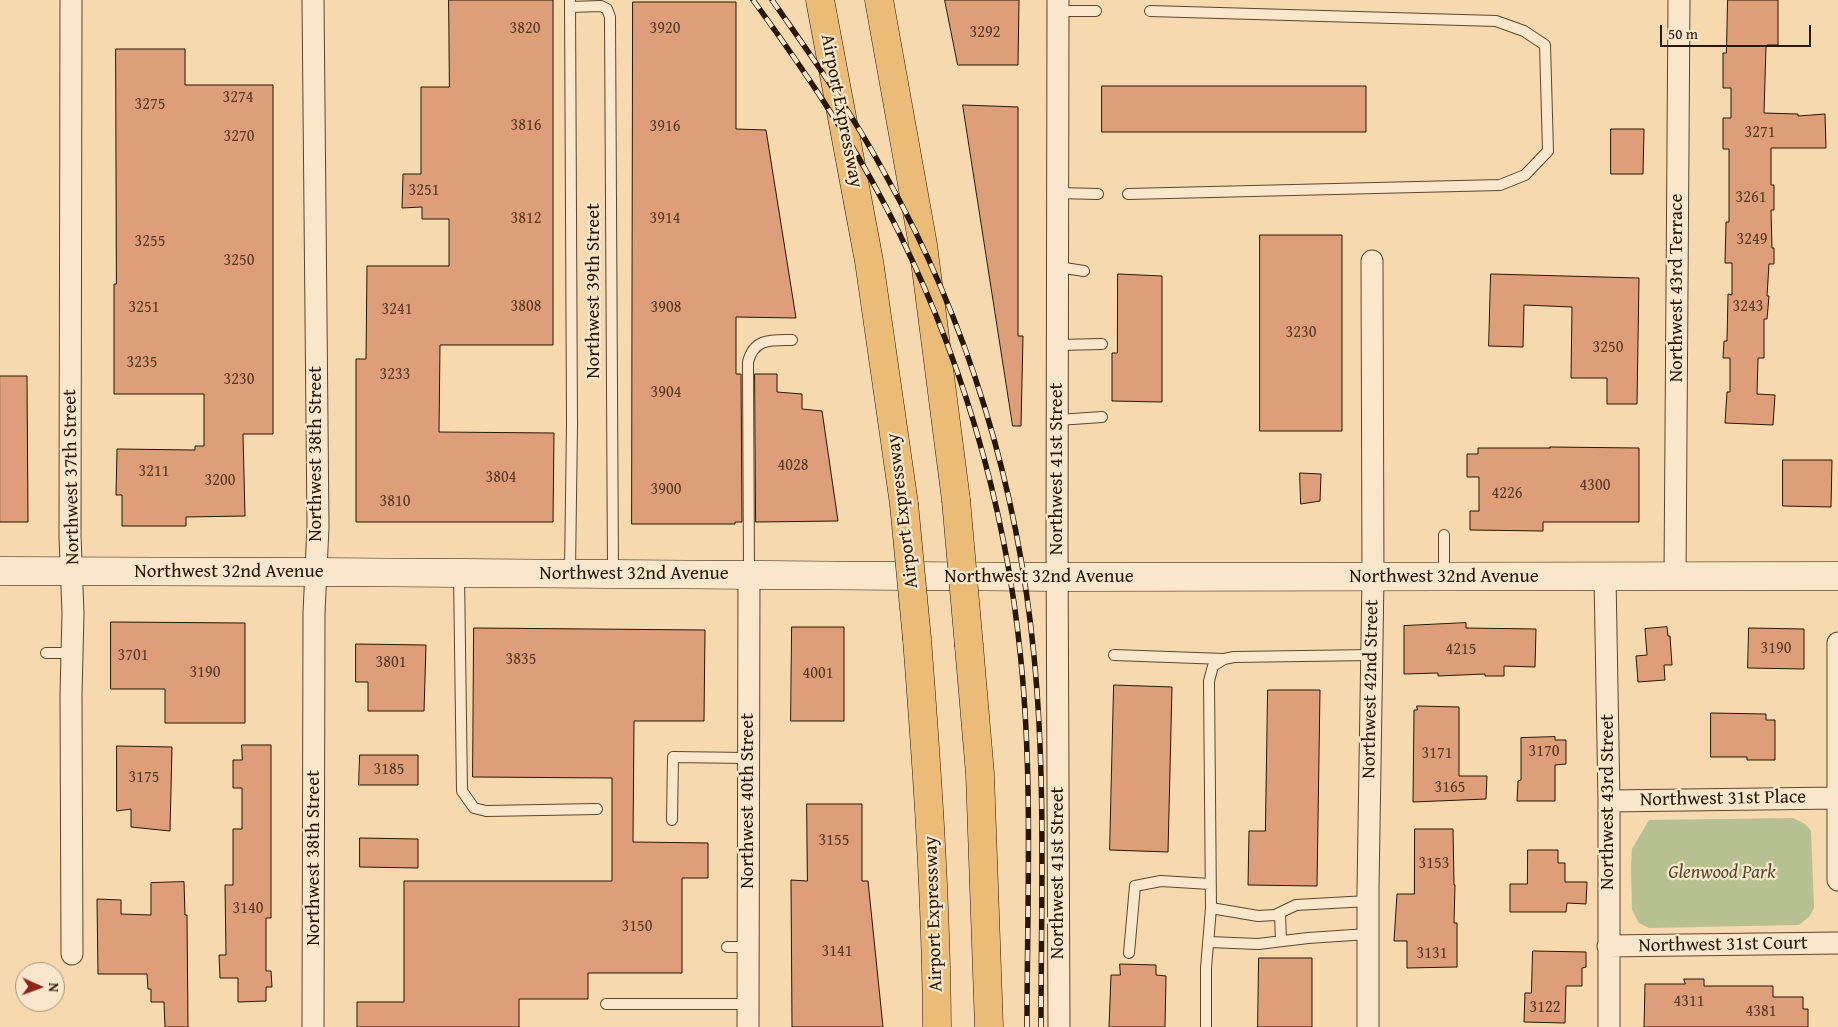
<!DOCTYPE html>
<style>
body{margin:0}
#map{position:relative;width:1838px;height:1027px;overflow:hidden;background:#f6d9af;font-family:"Gentium Book Plus",serif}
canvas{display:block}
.north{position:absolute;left:15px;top:962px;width:50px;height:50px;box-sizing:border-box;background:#f9e6cb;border:1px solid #a5937a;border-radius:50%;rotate:92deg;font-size:14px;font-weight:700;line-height:20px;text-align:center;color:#271600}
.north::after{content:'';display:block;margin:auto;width:18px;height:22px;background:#8f2418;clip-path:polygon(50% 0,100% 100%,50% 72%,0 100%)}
.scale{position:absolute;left:1660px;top:25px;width:151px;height:22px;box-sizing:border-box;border:2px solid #271600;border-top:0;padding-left:6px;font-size:15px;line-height:18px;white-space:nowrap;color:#271600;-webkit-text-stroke:4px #f9e6cb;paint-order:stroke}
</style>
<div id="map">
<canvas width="1838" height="1027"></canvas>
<div class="north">N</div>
<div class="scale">50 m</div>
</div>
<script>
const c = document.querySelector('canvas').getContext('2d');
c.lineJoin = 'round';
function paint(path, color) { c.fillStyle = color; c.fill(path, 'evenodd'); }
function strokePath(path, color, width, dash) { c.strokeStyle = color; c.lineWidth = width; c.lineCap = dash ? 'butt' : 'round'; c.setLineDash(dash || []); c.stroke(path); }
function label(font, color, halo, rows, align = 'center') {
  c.font = font + ' "Gentium Book Plus",serif'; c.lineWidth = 4.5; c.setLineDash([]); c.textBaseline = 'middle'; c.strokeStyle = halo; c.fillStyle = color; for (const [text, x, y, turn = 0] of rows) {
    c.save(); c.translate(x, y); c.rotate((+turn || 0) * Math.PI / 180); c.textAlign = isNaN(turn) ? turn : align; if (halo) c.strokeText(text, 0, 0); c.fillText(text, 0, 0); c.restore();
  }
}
paint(new Path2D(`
 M 1793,818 L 1805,824 L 1811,831 L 1814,908 L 1809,917 L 1799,925 L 1649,928 L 1639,923 L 1632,910 L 1631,866 L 1632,849 L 1649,820 Z`), '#b6c090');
const building = new Path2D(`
 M 449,0 L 553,0 L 553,345 L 440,345 L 439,432 L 554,433 L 553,522 L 356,522 L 356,359 L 366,359 L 367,266 L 449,266 L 449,219 L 422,219 L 422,207 L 402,208 L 403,174 L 421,174 L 421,87 L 449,87 Z
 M 945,0 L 1019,0 L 1018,65 L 958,65 Z
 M 1728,0 L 1778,0 L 1778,45 L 1767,45 L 1766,46 L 1764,113 L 1798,114 L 1798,116 L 1825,114 L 1826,148 L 1771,148 L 1771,185 L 1774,185 L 1774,210 L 1771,210 L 1772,248 L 1774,248 L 1774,264 L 1769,264 L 1767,296 L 1769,296 L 1767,319 L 1764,319 L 1764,358 L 1758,358 L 1757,394 L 1775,395 L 1773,425 L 1725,423 L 1727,392 L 1730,392 L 1730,358 L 1723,358 L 1724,341 L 1727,341 L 1728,294 L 1732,295 L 1732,263 L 1725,263 L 1726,222 L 1729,222 L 1729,149 L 1723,149 L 1723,118 L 1731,118 L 1731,88 L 1723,88 L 1723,53 L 1726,53 Z
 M 633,2 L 736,2 L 736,129 L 766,130 L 796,318 L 736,317 L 736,374 L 741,374 L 742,522 L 735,522 L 735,524 L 632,524 Z
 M 116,49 L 185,49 L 185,85 L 273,85 L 273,434 L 243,434 L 245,516 L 186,517 L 186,526 L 122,526 L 122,495 L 116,495 L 117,449 L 195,450 L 195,446 L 204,446 L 204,394 L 114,394 L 114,284 L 116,284 Z
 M 1102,86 L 1366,86 L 1366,132 L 1102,132 Z
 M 963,105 L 1018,107 L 1018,336 L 1023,336 L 1021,426 L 1013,426 Z
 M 1611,129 L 1644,129 L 1643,174 L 1611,174 Z
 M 1260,235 L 1342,235 L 1342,431 L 1260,431 Z
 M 1118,274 L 1162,276 L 1162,402 L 1112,401 L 1112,353 L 1117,353 Z
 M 1491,274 L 1639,278 L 1637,404 L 1607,404 L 1607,378 L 1571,378 L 1572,307 L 1524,305 L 1523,347 L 1489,346 Z
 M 755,374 L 777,374 L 777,392 L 802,394 L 802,409 L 822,411 L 838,521 L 756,522 Z
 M 0,376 L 27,376 L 28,522 L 0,522 Z
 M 1550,447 L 1639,448 L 1639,522 L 1543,522 L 1543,531 L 1470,530 L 1470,511 L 1479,511 L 1479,477 L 1467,477 L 1467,454 L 1478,454 L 1478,448 L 1550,448 Z
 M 1783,460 L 1832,460 L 1831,507 L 1783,506 Z
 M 1300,473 L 1321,474 L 1320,501 L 1301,504 Z
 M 111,622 L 245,623 L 245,723 L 165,723 L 165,689 L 111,689 Z
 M 1466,623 L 1466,628 L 1536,629 L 1535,667 L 1504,666 L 1504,676 L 1485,676 L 1485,674 L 1438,676 L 1438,673 L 1404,674 L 1404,626 Z
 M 792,627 L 844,627 L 844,721 L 791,721 Z
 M 1667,627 L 1668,636 L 1670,636 L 1672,665 L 1664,665 L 1665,680 L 1638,682 L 1636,656 L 1647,655 L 1645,629 Z
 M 474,628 L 705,630 L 704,721 L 634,721 L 633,842 L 708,843 L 708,878 L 682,878 L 682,973 L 588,973 L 588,999 L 519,999 L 519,1027 L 357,1027 L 357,1002 L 404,1002 L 404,881 L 612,881 L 612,778 L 473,777 Z
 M 1749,628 L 1804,629 L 1804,669 L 1748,668 Z
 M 356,644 L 426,645 L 424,711 L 368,711 L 368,682 L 356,682 Z
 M 1114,685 L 1172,687 L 1168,852 L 1110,850 Z
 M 1268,690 L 1320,690 L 1317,886 L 1248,885 L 1249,831 L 1265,831 Z
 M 1417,706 L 1459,707 L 1459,776 L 1487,776 L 1486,799 L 1413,802 L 1414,710 L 1417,710 Z
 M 1711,713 L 1766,714 L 1766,720 L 1775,720 L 1775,760 L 1747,760 L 1747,757 L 1711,757 Z
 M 1555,737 L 1555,740 L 1566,740 L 1566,764 L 1555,765 L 1555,801 L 1517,801 L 1518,781 L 1521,780 L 1521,738 Z
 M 242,745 L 271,745 L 271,918 L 266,918 L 266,971 L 271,971 L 272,987 L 266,987 L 266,1001 L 238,1002 L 238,978 L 220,978 L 219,955 L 226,955 L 225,885 L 233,885 L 233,829 L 242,829 L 242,788 L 233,788 L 233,760 L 242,760 Z
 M 117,746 L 172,747 L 170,831 L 131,827 L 131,809 L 117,811 Z
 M 360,755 L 418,755 L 418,785 L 359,785 Z
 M 807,804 L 862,804 L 862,881 L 868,881 L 883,1027 L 792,1027 L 791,880 L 807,881 Z
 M 1415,829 L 1453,829 L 1454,885 L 1455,885 L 1454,923 L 1457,923 L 1457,967 L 1407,968 L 1407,941 L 1394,941 L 1397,894 L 1414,894 Z
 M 360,838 L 418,839 L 418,868 L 360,867 Z
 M 1528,850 L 1558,850 L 1558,863 L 1565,863 L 1565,882 L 1587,882 L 1586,904 L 1567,903 L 1566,912 L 1510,912 L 1510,884 L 1527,884 Z
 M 184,882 L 185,915 L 187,915 L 188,1027 L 165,1027 L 164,1002 L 151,1002 L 151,989 L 148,989 L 147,974 L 98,974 L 97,899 L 121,900 L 121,914 L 151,915 L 151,883 Z
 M 1533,951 L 1586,952 L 1586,967 L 1582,968 L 1582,986 L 1566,986 L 1565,1023 L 1524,1022 L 1525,993 L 1531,993 Z
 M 1259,958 L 1312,958 L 1312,1027 L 1258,1027 Z
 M 1120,964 L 1156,965 L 1156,975 L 1166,976 L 1165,1027 L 1109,1027 L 1111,975 L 1120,975 Z
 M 1684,979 L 1704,979 L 1704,986 L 1773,986 L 1773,997 L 1803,997 L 1803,1009 L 1808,1009 L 1808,1027 L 1644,1027 L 1645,984 L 1685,984 Z`);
paint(building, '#de9e79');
strokePath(building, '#271600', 1);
const service = new Path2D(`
 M 570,0 L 572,424 L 570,571
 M 570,7 L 601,6 L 607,9 L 610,17 L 613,573
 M 1058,11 L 1096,11
 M 1058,193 L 1098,194
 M 1128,194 L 1500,185 L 1525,175 L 1548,151 L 1545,45 L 1524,31 L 1496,21 L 1150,11
 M 1058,267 L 1084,271
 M 1058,345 L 1102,344
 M 1058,420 L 1102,417
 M 1444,535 L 1444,576
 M 459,574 L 462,791 L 474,808 L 486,811 L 597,809
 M 749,574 L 748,362 C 754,338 771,340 792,340
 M 46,653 L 72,653
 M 1114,655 L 1224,659
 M 672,820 L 673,757 L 747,758
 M 1211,908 L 1258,916 L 1275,915 L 1296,905 L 1368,901
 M 1280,913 L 1281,941
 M 1209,942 L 1258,944 L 1308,938 L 1368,934
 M 727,947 L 748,947
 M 1129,953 L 1135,886 L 1161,881 L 1210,884
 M 606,1004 L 748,1004
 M 1206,1027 L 1206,968 L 1211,908 L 1209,681 L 1213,666 L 1224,659 L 1234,657 L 1371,655`);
const minor = new Path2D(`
 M 71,0 L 70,536 L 73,613 L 71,695 L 72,954
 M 313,0 L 318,527 L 314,613 L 313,1027
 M 1058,0 L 1057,542 L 1059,1027
 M 1605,577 L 1609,801 L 1609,1027
 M 1675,577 L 1679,0
 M 1838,643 L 1838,880
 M 1609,801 L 1837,798
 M 1608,946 L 1838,943
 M 748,1027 L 749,575
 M 1368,1027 L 1368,890 L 1373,577 L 1372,261`);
const secondary = new Path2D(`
 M 0,571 L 316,572 L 1057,577 L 1838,576`);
const motorway = new Path2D(`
 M 820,0 L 869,261 L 904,504
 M 879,0 L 923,245 L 956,500
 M 917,639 C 927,768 936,898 937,1027
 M 969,646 L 980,774 L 989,1027`);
strokePath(service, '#5b472c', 12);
strokePath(minor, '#5b472c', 23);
strokePath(secondary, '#271600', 29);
strokePath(motorway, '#271600', 29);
strokePath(service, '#f9e6cb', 10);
strokePath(minor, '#f9e6cb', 21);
strokePath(secondary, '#f9e6cb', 28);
strokePath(motorway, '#ebbc78', 28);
const rail = new Path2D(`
 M 753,0 C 801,66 848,134 886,207 C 959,347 1006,503 1021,661 C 1033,782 1027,905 1027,1027
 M 772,0 C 812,57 852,113 885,174 C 968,321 1018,488 1034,656 C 1046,779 1041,904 1041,1027`);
strokePath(rail, '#271600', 5.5);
strokePath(rail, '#f9e6cb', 4, [11]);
const motorwayBridge = new Path2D(`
 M 956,500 L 969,646
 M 904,504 L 917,639`);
strokePath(motorwayBridge, '#271600', 29, []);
strokePath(motorwayBridge, '#ebbc78', 28);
label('16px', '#55381e', null, [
 ["3820",525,29],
 ["3920",665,29],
 ["3292",985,33],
 ["3274",238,98],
 ["3275",150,105],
 ["3816",526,126],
 ["3916",665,127],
 ["3271",1760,133],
 ["3270",239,137],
 ["3251",424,191],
 ["3261",1751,198],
 ["3812",526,219],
 ["3914",665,219],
 ["3249",1752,240],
 ["3255",150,242],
 ["3250",239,261],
 ["3808",526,307],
 ["3243",1748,307],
 ["3251",144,308],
 ["3908",666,308],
 ["3241",397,310],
 ["3230",1301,333],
 ["3250",1608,348],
 ["3235",142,363],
 ["3233",395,375],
 ["3230",239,380],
 ["3904",666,393],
 ["4028",793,466],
 ["3211",154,472],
 ["3804",501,478],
 ["3200",220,481],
 ["4300",1595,486],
 ["3900",666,490],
 ["4226",1507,494],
 ["3810",395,502],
 ["3190",1776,649],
 ["4215",1461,650],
 ["3701",133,656],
 ["3835",521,660],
 ["3801",391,663],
 ["3190",205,673],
 ["4001",818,674],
 ["3170",1544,752],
 ["3171",1437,754],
 ["3185",389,770],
 ["3175",144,778],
 ["3165",1450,788],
 ["3155",834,841],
 ["3153",1434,864],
 ["3140",248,909],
 ["3150",637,927],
 ["3141",837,952],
 ["3131",1432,954],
 ["4311",1689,1002],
 ["3122",1545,1008],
 ["4381",1761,1012]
]);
label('19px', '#271600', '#f9e6cb', [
 ["Airport Expressway",841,111,79],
 ["Northwest 43rd Terrace",1677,288,-90],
 ["Northwest 39th Street",594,291,-90],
 ["Northwest 38th Street",316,454,-90],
 ["Northwest 41st Street",1057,469,-90],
 ["Northwest 37th Street",72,477,-91],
 ["Airport Expressway",903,511,-97],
 ["Northwest 32nd Avenue",229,572],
 ["Northwest 32nd Avenue",634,574],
 ["Northwest 32nd Avenue",1039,577],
 ["Northwest 32nd Avenue",1444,577],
 ["Northwest 42nd Street",1371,689,-89],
 ["Northwest 31st Place",1723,799,-1],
 ["Northwest 40th Street",748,801,-90],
 ["Northwest 43rd Street",1608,802,-90],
 ["Northwest 38th Street",314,858,-90],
 ["Northwest 41st Street",1058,873,-90],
 ["Airport Expressway",934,914,-92],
 ["Northwest 31st Court",1723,945,-1]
]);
label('italic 19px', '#52492b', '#f9e6cb', [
 ["Glenwood Park",1722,873]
]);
</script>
